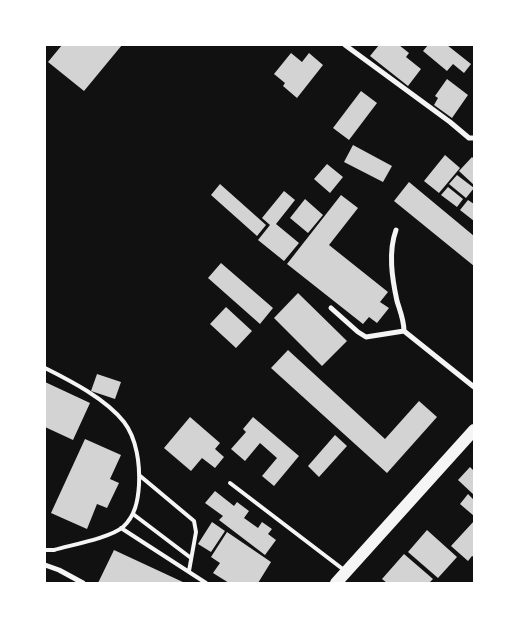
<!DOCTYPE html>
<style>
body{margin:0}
#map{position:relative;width:519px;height:628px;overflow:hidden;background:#111;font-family:"Public Sans",sans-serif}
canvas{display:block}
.frame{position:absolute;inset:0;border:46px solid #fff;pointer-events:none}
</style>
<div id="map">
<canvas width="519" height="628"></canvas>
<div class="frame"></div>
</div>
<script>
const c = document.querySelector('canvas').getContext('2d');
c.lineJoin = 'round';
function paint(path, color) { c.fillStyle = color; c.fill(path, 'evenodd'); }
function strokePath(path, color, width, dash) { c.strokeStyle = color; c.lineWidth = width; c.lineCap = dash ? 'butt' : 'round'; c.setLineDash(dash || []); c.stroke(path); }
paint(new Path2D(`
 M 62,45 L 122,45 L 84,91 L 48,62 Z
 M 379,45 L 399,45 L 409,53 L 406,57 L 421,69 L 408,86 L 370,56 Z
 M 428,45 L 447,45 L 471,64 L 464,73 L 453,64 L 447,71 L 423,51 Z
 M 291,53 L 302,62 L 309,53 L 323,65 L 297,98 L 283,86 L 285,83 L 274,74 Z
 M 447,79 L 468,95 L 452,118 L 434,105 L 438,98 L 435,96 Z
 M 361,91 L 377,103 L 349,140 L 333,128 Z
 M 353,145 L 392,166 L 383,182 L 344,162 Z
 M 445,155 L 460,168 L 439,193 L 424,181 Z
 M 472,157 L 474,159 L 474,185 L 459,171 Z
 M 327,164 L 343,177 L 330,193 L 314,179 Z
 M 457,175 L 474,188 L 466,198 L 449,184 Z
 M 409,182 L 474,236 L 474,266 L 394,201 Z
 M 220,184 L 266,225 L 257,236 L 211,195 Z
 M 448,187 L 463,199 L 457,207 L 441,195 Z
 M 284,191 L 295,200 L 276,224 L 299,243 L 284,261 L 258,240 L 270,225 L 262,218 Z
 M 341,195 L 358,208 L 329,245 L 388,292 L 380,302 L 389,308 L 377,323 L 369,317 L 363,324 L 287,264 Z
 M 305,199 L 323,215 L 308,233 L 290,218 Z
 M 468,200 L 474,204 L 474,221 L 460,210 Z
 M 221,263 L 273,308 L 260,324 L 208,278 Z
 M 298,293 L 347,341 L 322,366 L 274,318 Z
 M 226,307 L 252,331 L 236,348 L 210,324 Z
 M 288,350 L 385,439 L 419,401 L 437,417 L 387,473 L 271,368 Z
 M 97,374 L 121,382 L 115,399 L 91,391 Z
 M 45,382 L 90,403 L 73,440 L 45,427 Z
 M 190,417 L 220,443 L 215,449 L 224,457 L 215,468 L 202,458 L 191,471 L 164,448 Z
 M 253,417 L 299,456 L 274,486 L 262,476 L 277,458 L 260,443 L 245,461 L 231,449 L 246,432 L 243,429 Z
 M 335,435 L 347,446 L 319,477 L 308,466 Z
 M 85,439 L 121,455 L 110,479 L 119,483 L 107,508 L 97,504 L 87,529 L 51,513 Z
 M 470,467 L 474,471 L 474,495 L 458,480 Z
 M 215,491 L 234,506 L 237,502 L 249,511 L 244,518 L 258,528 L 262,522 L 272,529 L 268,534 L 276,540 L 265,555 L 219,520 L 223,516 L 205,503 Z
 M 468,494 L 474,500 L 474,516 L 460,504 Z
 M 474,521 L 474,557 L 472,556 L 468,561 L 451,546 Z
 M 212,522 L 225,531 L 211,552 L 198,544 Z
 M 427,530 L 457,557 L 438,578 L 408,552 Z
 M 227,532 L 271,562 L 258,583 L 229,583 L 213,573 L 220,563 L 211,557 Z
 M 114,550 L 185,583 L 98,583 Z
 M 404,554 L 433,579 L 429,583 L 387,583 L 382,579 Z`), '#d3d3d3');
strokePath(new Path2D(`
 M 45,368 C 71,381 106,399 124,422 C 137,439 140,465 139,485 C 138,501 135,516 123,527 C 110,538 71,545 54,550 L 45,550
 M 139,475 L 194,521 L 196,532 L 189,571
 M 230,483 L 344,570
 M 133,514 L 191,558
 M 121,528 L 206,583`), '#f5f5f5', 4);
strokePath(new Path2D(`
 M 345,45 L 450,122 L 469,138 L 474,138
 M 396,230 C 388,252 392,278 397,301 C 400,311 404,320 404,331 L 474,387
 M 331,308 L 358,332 L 366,337 L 404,331
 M 45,565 L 59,570 L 83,583`), '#f5f5f5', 5);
strokePath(new Path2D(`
 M 336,583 L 474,430`), '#f5f5f5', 12);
</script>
